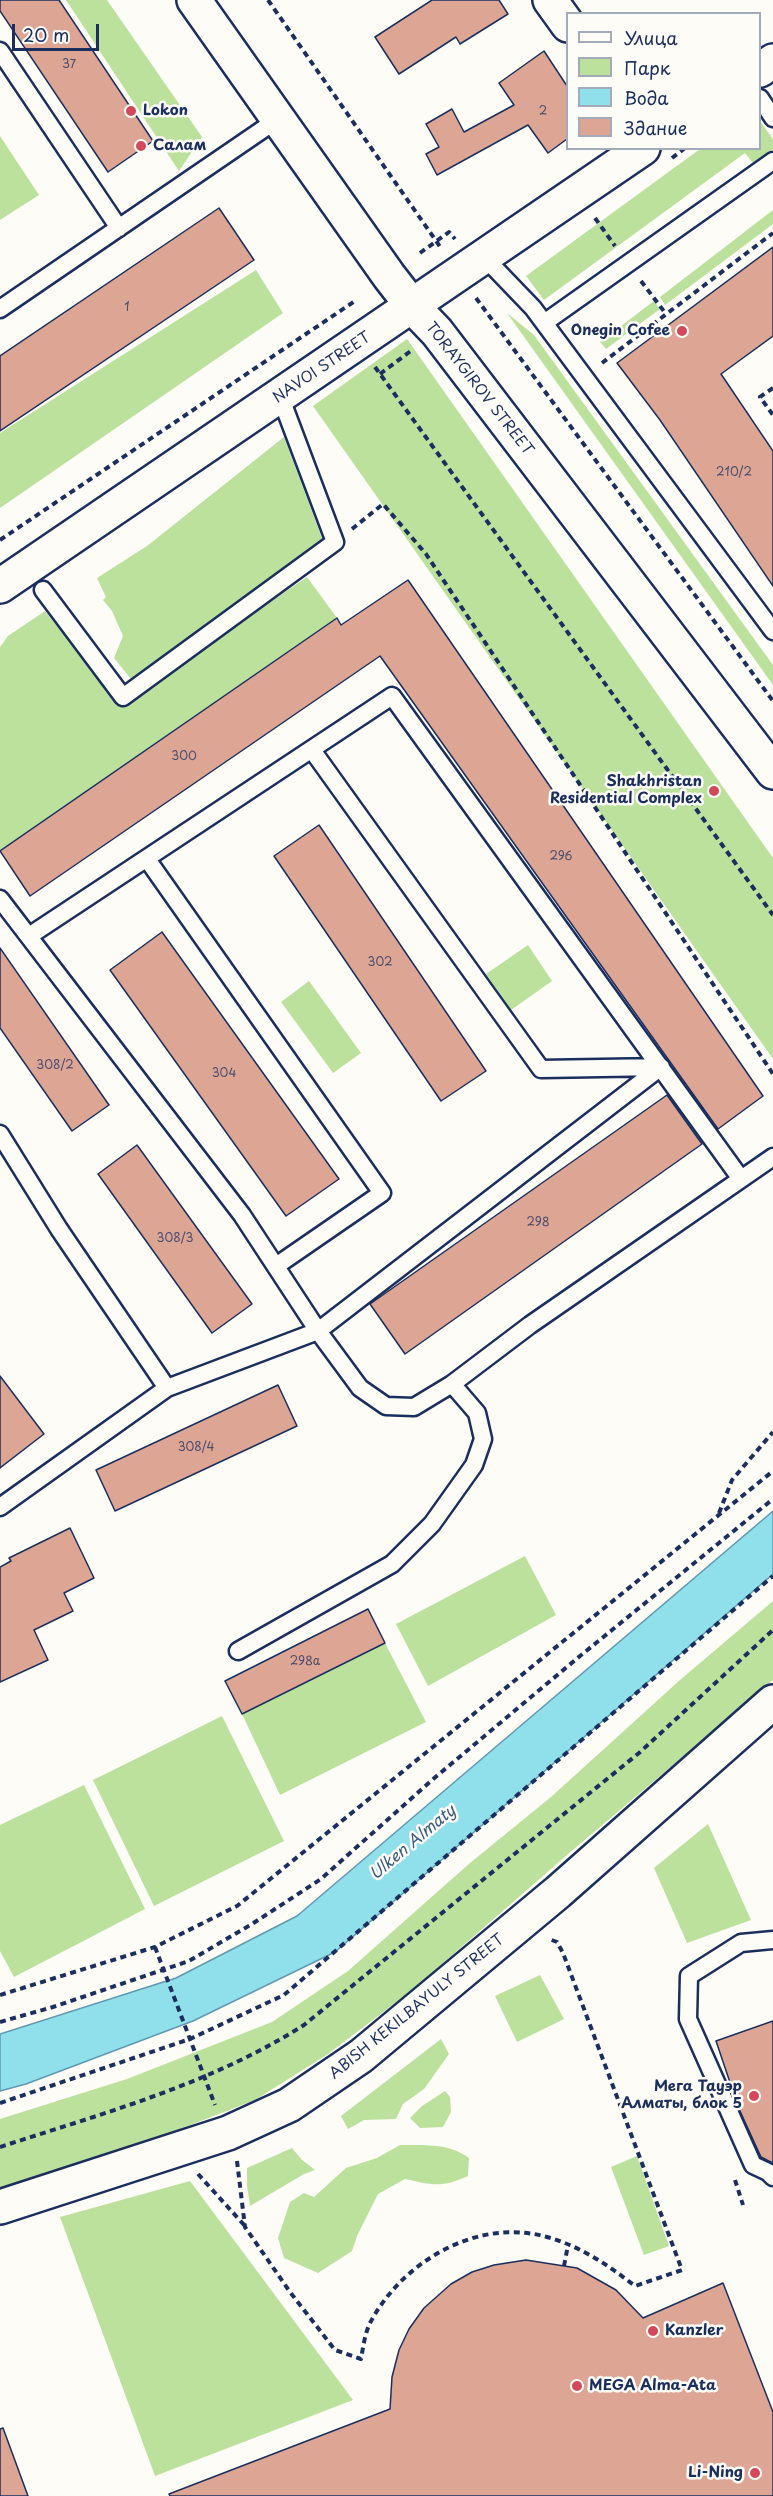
<!DOCTYPE html>
<meta charset="utf-8">
<style>
body{margin:0}
#map{position:relative;width:773px;height:2496px;overflow:hidden;background:#fdfcf7;font-family:"Playpen Sans",sans-serif}
canvas{display:block}
.legend{position:absolute;left:566px;top:12px;width:195px;height:138px;box-sizing:border-box;background:#fdfcf7;border:2px solid #a3aaba;margin:0;padding:8px 10px;list-style:none;font-size:18px;color:#1b2f5e}
.legend li{display:flex;align-items:center;gap:12px;height:30px}
.legend b{width:30px;border:2px solid #a3aaba}
.scale{position:absolute;left:12px;top:24px;width:87px;height:27px;box-sizing:border-box;border:3px solid #1b2f5e;border-top:0;padding-left:8px;font-size:18px;line-height:21px;white-space:nowrap;color:#1b2f5e;-webkit-text-stroke:4px #fdfcf7;paint-order:stroke}
</style>
<div id="map">
<canvas width="773" height="2496"></canvas>
<ul class="legend">
<li><b style="height:8px;background:#fdfcf7"></b>Улица</li>
<li><b style="height:16px;background:#bbe19c"></b>Парк</li>
<li><b style="height:16px;background:#8fe0ea"></b>Вода</li>
<li><b style="height:16px;background:#dca594"></b>Здание</li>
</ul>
<div class="scale">20 m</div>
</div>
<script>
const c = document.querySelector('canvas').getContext('2d');
c.lineJoin = 'round';
function paint(path, color) { c.fillStyle = color; c.fill(path, 'evenodd'); }
function strokePath(path, color, width, dash) { c.strokeStyle = color; c.lineWidth = width; c.lineCap = dash ? 'butt' : 'round'; c.setLineDash(dash || []); c.stroke(path); }
function label(font, color, halo, rows, align = 'center') {
  c.font = font + ' "Playpen Sans",sans-serif'; c.lineWidth = 5; c.setLineDash([]); c.textBaseline = 'middle'; c.strokeStyle = halo; c.fillStyle = color; for (const [text, x, y, turn = 0] of rows) {
    c.save(); c.translate(x, y); c.rotate((+turn || 0) * Math.PI / 180); c.textAlign = isNaN(turn) ? turn : align; if (halo) c.strokeText(text, 0, 0); c.fillText(text, 0, 0); c.restore();
  }
}
paint(new Path2D(`
 M 66,0 L 107,0 L 202,137 L 179,171 Z
 M 760,121 L 773,139 L 773,149 L 753,163 L 745,153 L 544,300 L 526,276 L 700,149 L 760,148 Z
 M 0,136 L 39,195 L 0,220 Z
 M 773,210 L 773,224 L 665,305 L 660,297 Z
 M 256,270 L 283,313 L 0,508 L 0,433 Z
 M 654,301 L 660,309 L 606,349 L 600,342 Z
 M 507,313 L 534,335 L 773,665 L 773,685 Z
 M 407,339 L 773,858 L 773,1059 L 313,406 Z
 M 284,437 L 323,541 L 131,679 L 114,658 L 123,636 L 112,611 L 103,600 L 106,597 L 97,578 L 147,546 Z
 M 307,577 L 337,618 L 0,850 L 0,647 L 8,636 L 45,611 L 120,704 Z
 M 528,945 L 552,981 L 511,1010 L 486,974 Z
 M 309,981 L 361,1053 L 333,1073 L 281,1002 Z
 M 525,1556 L 556,1615 L 428,1686 L 396,1624 Z
 M 773,1601 L 773,1680 L 567,1855 L 411,1991 L 328,2054 L 255,2100 L 162,2136 L 0,2188 L 0,2119 L 127,2079 L 272,2022 L 348,1971 L 470,1863 L 551,1797 L 680,1680 Z
 M 385,1643 L 426,1722 L 280,1795 L 242,1714 Z
 M 222,1716 L 284,1841 L 154,1906 L 93,1780 Z
 M 84,1785 L 145,1909 L 14,1977 L 0,1951 L 0,1825 Z
 M 708,1824 L 751,1920 L 687,1943 L 654,1868 Z
 M 540,1975 L 564,2019 L 517,2042 L 495,1996 Z
 M 441,2039 L 449,2054 L 424,2089 L 403,2104 L 396,2119 L 364,2120 L 348,2129 L 341,2116 Z
 M 445,2091 L 450,2097 L 451,2112 L 443,2127 L 420,2128 L 410,2118 L 422,2106 Z
 M 400,2145 C 424,2145 450,2143 469,2158 L 468,2176 C 442,2188 432,2185 405,2179 L 378,2194 L 357,2236 L 352,2251 L 318,2273 L 284,2258 L 278,2238 L 290,2202 L 304,2193 L 314,2197 L 346,2168 L 377,2158 Z
 M 292,2148 L 302,2160 L 315,2170 L 304,2174 L 250,2206 L 247,2185 L 247,2168 Z
 M 637,2156 L 669,2246 L 644,2255 L 611,2167 Z
 M 190,2181 L 353,2400 L 155,2476 L 60,2217 Z`), '#bbe19c');
const water = new Path2D(`
 M 773,1511 L 773,1574 L 335,1952 L 193,2021 L 26,2084 L 0,2091 L 0,2034 L 176,1978 L 297,1916 Z`);
paint(water, '#8fe0ea');
strokePath(water, '#6199b2', 1.5);
const building = new Path2D(`
 M 0,0 L 59,0 L 153,141 L 108,172 L 0,11 Z
 M 432,0 L 499,0 L 508,14 L 460,44 L 456,37 L 399,74 L 375,37 Z
 M 544,51 L 567,86 L 567,139 L 548,153 L 528,125 L 437,175 L 426,154 L 439,147 L 426,124 L 452,109 L 464,132 L 514,105 L 499,83 Z
 M 219,208 L 254,260 L 0,431 L 0,356 Z
 M 773,247 L 773,336 L 721,374 L 773,451 L 773,586 L 660,420 L 617,363 Z
 M 408,580 L 763,1096 L 718,1129 L 380,656 L 30,896 L 0,851 L 337,618 L 341,625 Z
 M 319,825 L 486,1071 L 441,1101 L 274,856 Z
 M 162,932 L 339,1179 L 286,1216 L 110,970 Z
 M 0,948 L 109,1105 L 72,1131 L 0,1028 Z
 M 667,1095 L 702,1144 L 405,1354 L 370,1304 Z
 M 137,1145 L 252,1304 L 212,1333 L 98,1174 Z
 M 0,1376 L 44,1434 L 0,1468 Z
 M 278,1385 L 297,1426 L 115,1511 L 96,1470 Z
 M 70,1528 L 94,1578 L 64,1593 L 73,1611 L 34,1630 L 48,1660 L 0,1682 L 0,1567 L 11,1561 L 9,1558 Z
 M 368,1609 L 385,1643 L 242,1714 L 225,1681 Z
 M 773,2021 L 773,2163 L 761,2157 L 739,2109 L 716,2041 Z
 M 526,2260 L 577,2268 L 616,2290 L 643,2318 L 723,2283 L 773,2412 L 773,2496 L 170,2496 L 169,2494 L 390,2409 L 392,2377 L 399,2350 L 409,2329 L 424,2308 L 451,2284 L 472,2272 L 494,2265 Z
 M 3,2428 L 28,2496 L 0,2496 L 0,2429 Z`);
paint(building, '#dca594');
strokePath(building, '#1b2f5e', 1.5);
const service = new Path2D(`
 M 0,51 L 119,228
 M 760,98 L 773,118
 M 484,257 L 533,308 L 773,631
 M 0,309 L 278,119
 M 544,323 L 773,161
 M 43,590 L 123,697 L 335,542 L 280,396
 M 312,750 L 541,1069 L 661,1067
 M 147,859 L 382,1193 L 276,1266
 M 0,899 L 242,1215 L 318,1331 L 360,1388 L 386,1406 L 414,1407 L 452,1384 L 530,1325 L 773,1157
 M 29,936 L 392,696 L 741,1179
 M 0,1134 L 59,1229 L 167,1388
 M 0,1507 L 167,1388 L 318,1331 L 661,1067
 M 238,1651 L 392,1564 L 432,1524 L 474,1465 L 483,1439 L 477,1413 L 452,1384
 M 773,1940 L 741,1943 L 689,1976 L 688,2019 L 753,2165 L 768,2172 L 773,2177`);
const minor = new Path2D(`
 M 550,0 L 568,25
 M 0,2207 L 228,2133 L 289,2105 L 361,2056 L 558,1892 L 773,1702`);
const tertiary = new Path2D(`
 M 194,0 L 389,276 L 413,307 L 437,332 L 773,772
 M 760,70 L 773,61
 M 0,586 L 643,148`);
strokePath(service, '#1b2f5e', 21);
strokePath(minor, '#1b2f5e', 38);
strokePath(tertiary, '#1b2f5e', 38);
strokePath(new Path2D(`
 M 268,0 L 441,248
 M 672,158 L 685,148
 M 595,218 L 615,246
 M 420,253 L 449,232 L 455,239
 M 641,281 L 666,314
 M 476,298 L 773,701
 M 602,363 L 773,233
 M 375,367 L 773,915
 M 380,374 L 412,350
 M 773,388 L 760,397 L 773,415
 M 352,529 L 383,504 L 426,554 L 773,1074
 M 0,540 L 355,301
 M 719,1513 L 732,1480 L 773,1432
 M 155,1947 L 215,2105
 M 0,1995 L 155,1947 L 237,1906 L 773,1471
 M 0,2022 L 53,2007 L 189,1961 L 252,1924 L 321,1879 L 432,1780 L 580,1656 L 773,1499
 M 0,2103 L 190,2039 L 284,1995 L 773,1576
 M 0,2147 C 104,2113 211,2084 304,2025 L 639,1753 L 773,1630
 M 237,2161 L 245,2227 L 290,2292 L 335,2350 L 361,2359 C 363,2348 365,2333 370,2323 C 402,2262 477,2217 547,2237 C 580,2246 608,2265 635,2286 L 682,2270 L 563,1953 L 557,1942 L 549,1939
 M 198,2174 L 245,2226
 M 735,2180 L 743,2205
 M 564,2266 L 568,2245`), '#1b2f5e', 4, [6, 4.5]);
strokePath(service, '#fdfcf7', 16);
strokePath(minor, '#fdfcf7', 33);
strokePath(tertiary, '#fdfcf7', 33);
for (const [x, y, r, color] of [
 [131,111,6,"#d1495b"],
 [141,146,6,"#d1495b"],
 [682,331,6,"#d1495b"],
 [714,791,6,"#d1495b"],
 [754,2096,6,"#d1495b"],
 [653,2331,6,"#d1495b"],
 [577,2386,6,"#d1495b"],
 [755,2473,6,"#d1495b"]
]) { const dot = new Path2D(); dot.arc(x, y, r, 0, 2 * Math.PI); c.fillStyle = color; c.fill(dot); strokePath(dot, '#fdfcf7', 2); }
label('12px', '#4b4c6c', null, [
 ["37",69,65],
 ["2",543,112],
 ["1",127,308],
 ["210/2",734,473],
 ["300",184,757],
 ["296",561,857],
 ["302",380,963],
 ["308/2",55,1066],
 ["304",224,1074],
 ["298",538,1223],
 ["308/3",175,1239],
 ["308/4",196,1448],
 ["298а",305,1662]
]);
label('bold 15px', '#1b2f5e', '#fdfcf7', [
 ["Lokon",143,111],
 ["Салам",153,146],
 ["Onegin Cofee",670,331,"right"],
 ["Shakhristan",702,782,"right"],
 ["Residential Complex",702,799,"right"],
 ["Мега Тауэр",742,2087,"right"],
 ["Алматы, блок 5",742,2104,"right"],
 ["Kanzler",665,2331],
 ["MEGA Alma-Ata",589,2386],
 ["Li-Ning",743,2473,"right"]
], 'left');
label('15px', '#1b2f5e', '#fdfcf7', [
 ["NAVOI STREET",322,368,-34],
 ["TORAYGIROV STREET",479,389,52],
 ["ABISH KEKILBAYULY STREET",417,2007,-39]
]);
label('italic 16px', '#385b81', '#fdfcf7', [
 ["Ulken Almaty",413,1843,-40]
]);
</script>
